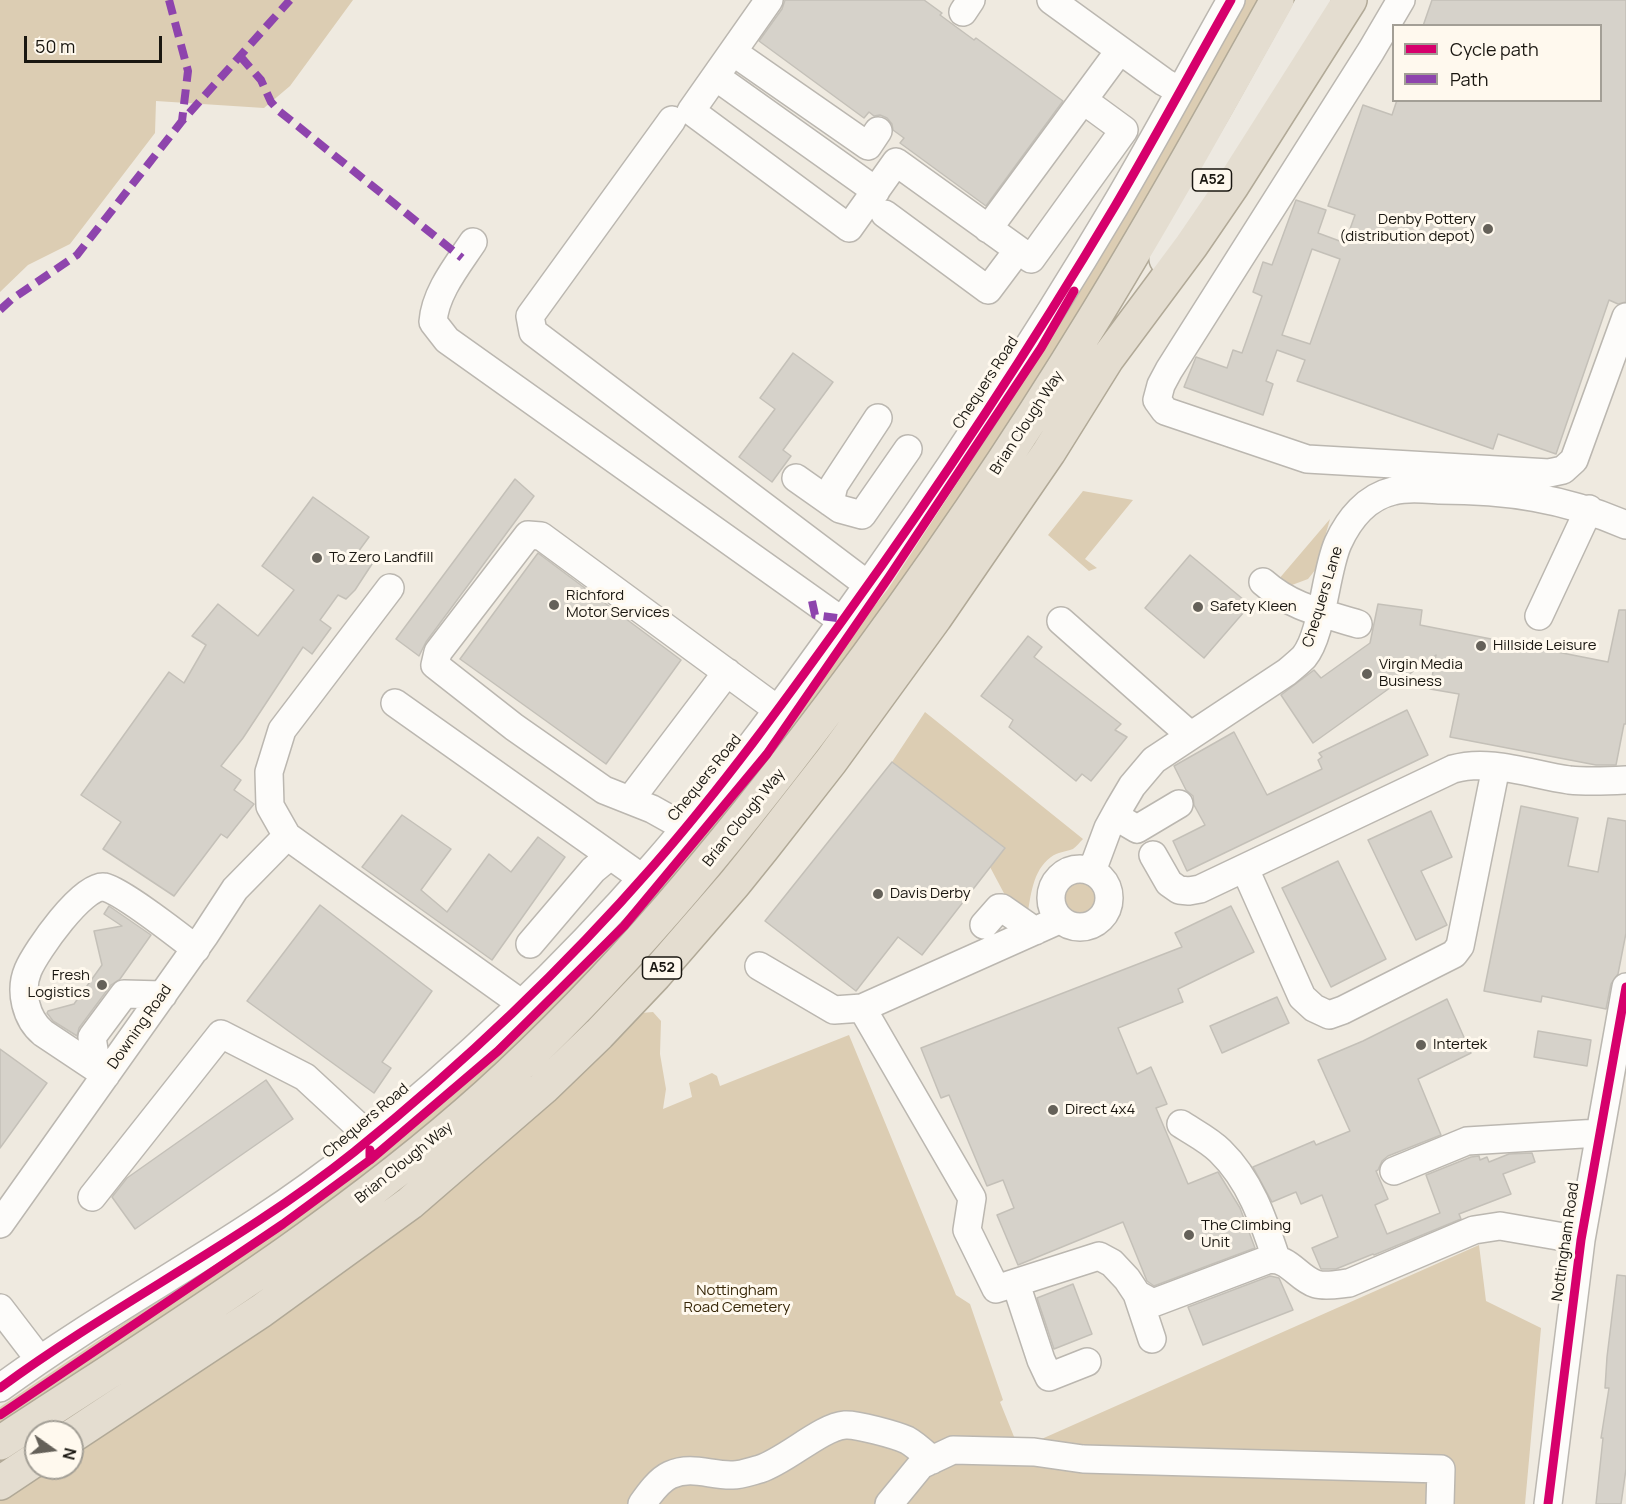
<!DOCTYPE html>
<style>
body{margin:0}
#map{position:relative;width:1626px;height:1504px;overflow:hidden;background:#efeae0;font-family:Manrope,sans-serif}
canvas{display:block}
.legend{position:absolute;left:1392px;top:24px;width:210px;height:78px;box-sizing:border-box;background:#fff9ee;border:2px solid #a39f96;margin:0;padding:8px 10px;list-style:none;font-size:18px;color:#1a1711}
.legend li{display:flex;align-items:center;gap:12px;height:30px}
.legend b{width:30px;border:2px solid #a39f96}
.north{position:absolute;left:24px;top:1420px;width:60px;height:60px;box-sizing:border-box;background:#fff9ee;border:2px solid #a39f96;border-radius:50%;rotate:104deg;font-size:16px;font-weight:700;line-height:24px;text-align:center;color:#1a1711}
.north::after{content:'';display:block;margin:auto;width:21px;height:27px;background:#656159;clip-path:polygon(50% 0,100% 100%,50% 72%,0 100%)}
.scale{position:absolute;left:24px;top:36px;width:138px;height:27px;box-sizing:border-box;border:3px solid #1a1711;border-top:0;padding-left:8px;font-size:18px;line-height:21px;white-space:nowrap;color:#1a1711;-webkit-text-stroke:4px #fff9ee;paint-order:stroke}
</style>
<div id="map">
<canvas width="1626" height="1504"></canvas>
<ul class="legend">
<li><b style="height:8px;background:#d6006c"></b>Cycle path</li>
<li><b style="height:8px;background:#8e44ad"></b>Path</li>
</ul>
<div class="north">N</div>
<div class="scale">50 m</div>
</div>
<script>
const c = document.querySelector('canvas').getContext('2d');
c.lineJoin = 'round';
function paint(path, color) { c.fillStyle = color; c.fill(path, 'evenodd'); }
function strokePath(path, color, width, dash) { c.strokeStyle = color; c.lineWidth = width; c.lineCap = dash ? 'butt' : 'round'; c.setLineDash(dash || []); c.stroke(path); }
function label(font, color, halo, rows, align = 'center') {
  c.font = font + ' Manrope,sans-serif'; c.lineWidth = 6; c.setLineDash([]); c.textBaseline = 'middle'; c.strokeStyle = halo; c.fillStyle = color; for (const [text, x, y, turn = 0] of rows) {
    c.save(); c.translate(x, y); c.rotate((+turn || 0) * Math.PI / 180); c.textAlign = isNaN(turn) ? turn : align; if (halo) c.strokeText(text, 0, 0); c.fillText(text, 0, 0); c.restore();
  }
}
paint(new Path2D(`
 M 0,0 L 353,0 L 290,86 L 264,108 L 156,101 L 155,133 L 70,244 L 28,265 L 0,292 Z
 M 1244,0 L 1262,0 L 1039,381 L 901,588 L 819,698 L 652,907 L 506,1059 L 420,1132 L 334,1200 L 308,1216 L 268,1250 L 0,1426 L 0,1407 L 216,1261 L 368,1152 L 807,690 L 888,589 L 1004,411 L 1156,160 Z
 M 1083,491 L 1133,500 L 1085,559 L 1097,568 L 1089,571 L 1048,535 Z
 M 1330,519 L 1316,569 L 1308,579 L 1292,585 L 1278,580 Z
 M 925,712 L 1083,839 C 1080,842 1076,847 1073,849 C 1065,852 1058,852 1051,857 C 1032,871 1031,896 1027,917 L 1006,897 L 990,867 L 1004,848 L 892,762 Z
 M1061 898a18 18 0 1 1 36 0a18 18 0 1 1-36 0Z
 M 653,1012 L 661,1021 L 660,1054 L 666,1089 L 663,1109 L 692,1097 L 689,1083 L 712,1073 L 717,1076 L 720,1086 L 849,1035 L 956,1295 L 970,1304 L 1003,1400 L 1000,1402 L 1019,1449 L 1479,1245 L 1486,1301 L 1541,1328 L 1525,1504 L 0,1504 L 0,1498 L 44,1468 L 72,1468 L 72,1449 L 641,1013 Z`), '#dccdb3');
const building = new Path2D(`
 M 785,0 L 924,0 L 942,13 L 940,15 L 974,40 L 976,38 L 1063,101 L 986,206 L 900,143 L 904,138 L 893,130 L 892,124 L 887,118 L 880,115 L 874,116 L 869,112 L 864,118 L 759,41 L 782,9 Z
 M 1432,0 L 1626,0 L 1626,302 L 1618,304 L 1609,300 L 1556,454 L 1498,434 L 1493,449 L 1297,381 L 1305,360 L 1277,350 L 1266,381 L 1273,384 L 1263,415 L 1184,387 L 1196,357 L 1227,368 L 1233,350 L 1242,353 L 1262,296 L 1253,292 L 1263,262 L 1272,265 L 1296,200 L 1326,210 L 1318,233 L 1345,243 L 1355,215 L 1328,206 L 1363,105 L 1392,115 L 1397,100 L 1600,100 L 1600,26 L 1423,26 ZM 1312,249 L 1340,259 L 1310,344 L 1282,335 Z
 M 793,353 L 833,382 L 783,450 L 791,456 L 772,482 L 739,457 L 775,409 L 760,398 Z
 M 515,479 L 534,496 L 426,642 L 419,656 L 396,639 Z
 M 313,497 L 369,537 L 358,552 L 372,564 L 355,590 L 346,599 L 338,595 L 320,620 L 331,628 L 312,654 L 303,647 L 243,738 L 221,766 L 241,780 L 234,790 L 254,804 L 227,838 L 221,834 L 174,896 L 103,849 L 121,822 L 81,795 L 169,672 L 184,683 L 206,645 L 192,636 L 218,604 L 258,636 L 294,590 L 262,566 Z
 M 538,553 L 681,660 L 606,764 L 460,659 Z
 M 1190,555 L 1250,605 L 1204,658 L 1145,608 Z
 M 1378,604 L 1422,610 L 1420,625 L 1608,662 L 1619,610 L 1626,610 L 1626,724 L 1624,724 L 1616,765 L 1596,765 L 1450,737 L 1459,694 L 1430,689 L 1436,655 L 1397,683 L 1393,682 L 1394,685 L 1313,743 L 1281,695 L 1314,670 L 1321,678 L 1370,643 Z
 M 1028,636 L 1042,647 L 1034,657 L 1121,724 L 1115,730 L 1127,737 L 1091,781 L 1082,774 L 1076,781 L 1009,727 L 1013,720 L 981,696 Z
 M 1407,710 L 1428,755 L 1187,871 L 1173,841 L 1205,825 L 1194,805 L 1193,796 L 1186,790 L 1174,766 L 1234,732 L 1267,795 L 1322,769 L 1318,760 L 1322,757 L 1319,753 Z
 M 892,762 L 1005,848 L 922,955 L 898,937 L 856,991 L 765,921 Z
 M 1521,806 L 1578,818 L 1568,866 L 1598,872 L 1608,818 L 1626,821 L 1626,933 L 1618,974 L 1611,984 L 1606,1009 L 1542,996 L 1541,1002 L 1484,991 Z
 M 1431,811 L 1452,857 L 1421,871 L 1447,925 L 1416,940 L 1368,840 Z
 M 402,815 L 451,849 L 421,890 L 447,912 L 489,854 L 511,872 L 538,837 L 565,857 L 492,960 L 362,867 Z
 M 1338,861 L 1386,959 L 1331,987 L 1282,888 Z
 M 320,905 L 432,991 L 382,1062 L 391,1068 L 374,1093 L 247,1001 Z
 M 109,906 L 151,935 L 120,979 L 111,985 L 79,1028 L 77,1036 L 53,1021 L 47,1013 L 48,1011 L 74,1004 L 102,965 L 94,931 L 122,926 L 104,914 Z
 M 1231,906 L 1254,952 L 1178,989 L 1183,1002 L 1118,1028 L 1137,1074 L 1151,1067 L 1167,1104 L 1156,1108 L 1188,1184 L 1218,1172 L 1240,1208 L 1255,1248 L 1154,1286 L 1147,1281 L 1123,1222 L 1018,1265 L 997,1215 L 1014,1208 L 1003,1180 L 987,1186 L 949,1095 L 941,1098 L 921,1048 L 1182,947 L 1175,933 Z
 M 1277,997 L 1289,1023 L 1222,1053 L 1210,1026 Z
 M 1447,999 L 1471,1053 L 1418,1079 L 1441,1135 L 1388,1156 L 1382,1161 L 1378,1170 L 1376,1171 L 1388,1199 L 1375,1205 L 1387,1234 L 1440,1213 L 1426,1175 L 1471,1157 L 1479,1156 L 1480,1160 L 1487,1157 L 1489,1162 L 1509,1154 L 1532,1153 L 1535,1162 L 1503,1174 L 1511,1194 L 1459,1214 L 1461,1219 L 1374,1255 L 1373,1254 L 1336,1269 L 1321,1269 L 1312,1248 L 1338,1237 L 1322,1195 L 1301,1204 L 1296,1192 L 1272,1202 L 1253,1167 L 1314,1141 L 1316,1145 L 1350,1131 L 1318,1060 L 1363,1041 Z
 M 1538,1031 L 1591,1040 L 1587,1066 L 1534,1057 Z
 M 0,1049 L 47,1083 L 0,1148 Z
 M 266,1080 L 293,1119 L 135,1229 L 112,1197 L 127,1178 Z
 M 1617,1275 L 1626,1276 L 1626,1469 L 1621,1504 L 1596,1504 L 1603,1438 L 1601,1438 L 1609,1388 L 1605,1388 L 1607,1357 Z
 M 1270,1276 L 1279,1278 L 1293,1310 L 1203,1345 L 1188,1307 Z
 M 1073,1284 L 1092,1334 L 1054,1349 L 1037,1298 Z`);
paint(building, '#d6d2ca');
strokePath(building, '#c4c0b8', 1.5);
const minor = new Path2D(`
 M 769,0 L 691,111 L 849,228 L 896,162 L 1031,259 L 1124,130 L 1083,100
 M 1051,0 L 1164,82 L 1180,91
 M 1401,0 L 1371,51 L 1169,370 L 1161,385 L 1157,400 L 1165,411 L 1307,459 L 1549,473 L 1563,470 L 1574,460 L 1626,317
 M 963,12 L 971,0
 M 733,52 L 868,146 L 878,131
 M 716,77 L 876,191
 M 672,120 L 530,316 L 533,332 L 868,585
 M 885,214 L 988,290 L 1018,250
 M 988,229 L 1120,50
 M 473,242 C 457,266 435,293 433,322 L 447,340 L 842,621
 M 796,478 L 840,509 L 862,515 L 908,449
 M 830,502 L 834,485 L 878,418
 M 1263,582 C 1291,607 1322,613 1358,624
 M 390,588 L 282,730 L 269,772 L 270,806 L 287,836 L 522,1004
 M 1539,616 L 1589,509
 M 1061,621 L 1190,735
 M 395,703 L 642,878
 M 630,800 L 727,672
 M 1115,816 L 1137,829 L 1179,804
 M 686,828 L 652,809 L 604,790 L 514,727 L 435,665 L 438,652 L 528,535 L 541,536 L 778,710
 M 1153,855 L 1169,883 L 1179,890 L 1189,891 L 1200,889 L 1453,769 C 1490,758 1532,775 1569,780 C 1588,782 1607,781 1626,780
 M1051 898a29 29 0 1 1 58 0a29 29 0 1 1-58 0Z
 M 1245,869 L 1302,997 L 1314,1008 L 1329,1015 L 1343,1010 L 1454,954 L 1460,946 L 1496,767
 M 1092,871 L 1108,828 L 1119,808 L 1132,786 L 1154,760 L 1287,672 C 1293,667 1299,662 1304,657 C 1323,634 1325,572 1338,543 C 1349,519 1367,497 1393,491 C 1407,487 1424,489 1439,490 C 1506,490 1564,498 1626,525
 M 984,925 L 999,908 L 1002,908 L 1035,931
 M 530,944 L 593,870 L 610,856
 M 759,966 L 834,1010 L 862,1008 L 1059,920
 M 862,1008 L 972,1198 L 967,1230 L 996,1289 L 1099,1256 L 1112,1263 L 1127,1279 L 1137,1294 L 1153,1303 L 1267,1260 C 1289,1256 1297,1278 1316,1284 C 1326,1287 1339,1284 1349,1283 L 1474,1230 L 1500,1226 L 1581,1240
 M 97,1069 L 92,1037 L 124,994 L 163,995
 M 106,1075 L 43,1033 C 26,1019 19,991 28,970 C 36,951 83,884 104,887 C 122,891 178,935 196,949
 M 1181,1124 C 1193,1132 1209,1140 1220,1151 C 1250,1180 1263,1219 1276,1258
 M 1394,1171 L 1467,1141 L 1599,1133
 M 92,1197 L 221,1034 L 305,1077 L 371,1138
 M 0,1224 L 205,935 L 235,889 L 287,836
 M 1016,1284 L 1041,1360 L 1049,1377 L 1087,1362
 M 1137,1294 L 1152,1339
 M 0,1308 L 39,1359
 M 0,1388 C 114,1304 243,1241 354,1152 C 462,1065 563,969 654,865 C 723,786 784,702 845,617 C 941,484 1031,347 1115,206 C 1155,138 1192,69 1231,0
 M 642,1504 C 649,1494 659,1480 670,1475 C 692,1465 711,1476 733,1475 C 741,1475 752,1471 760,1469 C 787,1460 821,1427 845,1425 C 856,1424 896,1435 907,1440 C 916,1445 924,1453 932,1460
 M 889,1504 L 921,1465 L 953,1450 L 1034,1452 L 1083,1459 L 1441,1469 L 1440,1504
 M 1548,1504 L 1581,1240 L 1626,987`);
const major = new Path2D(`
 M 1166,259 L 1245,124 L 1314,0`);
const highway = new Path2D(`
 M 72,1436 L 261,1311 L 410,1203 L 543,1088 L 599,1034 L 655,975 L 734,884 L 763,848 L 831,761 L 935,618 L 1049,452 L 1107,359 L 1191,246 L 1232,186 L 1350,0
 M 0,1443 C 167,1333 338,1229 487,1095 C 618,976 725,846 831,705 C 925,580 1014,450 1096,315 C 1159,212 1218,106 1277,0
 M 0,1483 L 36,1459`);
strokePath(minor, '#bbb7b0', 30);
strokePath(major, '#b1a997', 36);
strokePath(highway, '#b1a997', 36);
strokePath(minor, '#fdfcfa', 27);
strokePath(major, '#ede9e1', 33);
strokePath(highway, '#e4ddd0', 33);
strokePath(new Path2D(`
 M 169,0 L 188,71 L 182,121
 M 240,56 L 261,80 L 271,102 L 279,111 L 462,258
 M 0,310 L 12,299 L 77,255 L 182,121 L 290,0
 M 812,601 L 815,615 L 837,618`), '#8e44ad', 8, [15, 8]);
strokePath(new Path2D(`
 M 370,1160 L 498,1051 L 624,926 L 767,754 L 889,577 L 1041,348 L 1074,291
 M 0,1388 C 114,1304 243,1241 354,1152 C 462,1065 563,969 654,865 C 723,786 784,702 845,617 C 941,484 1031,347 1115,206 C 1155,138 1192,69 1231,0
 M 0,1415 L 283,1224 L 370,1160 L 370,1150
 M 1548,1504 L 1581,1240 L 1626,987`), '#d6006c', 9);
for (const [x, y, r, color] of [
 [1488,229,6,"#656159"],
 [317,558,6,"#656159"],
 [554,605,6,"#656159"],
 [1198,607,6,"#656159"],
 [1481,646,6,"#656159"],
 [1367,674,6,"#656159"],
 [878,894,6,"#656159"],
 [102,985,6,"#656159"],
 [1421,1045,6,"#656159"],
 [1053,1110,6,"#656159"],
 [1189,1235,6,"#656159"]
]) { const dot = new Path2D(); dot.arc(x, y, r, 0, 2 * Math.PI); c.fillStyle = color; c.fill(dot); strokePath(dot, '#fff9ee', 2); }
for (const [x, y, w] of [
 [1212,180,39],
 [662,968,39]
]) { const box = new Path2D(); box.roundRect(x - w / 2, y - 11, w, 22, 4.5); c.fillStyle = '#fff9ee'; c.fill(box); strokePath(box, '#1a1711', 1.5); }
label('bold 14px', '#1a1711', null, [
 ["A52",1212,180],
 ["A52",662,968]
]);
label('15px', '#1a1711', '#fff9ee', [
 ["Denby Pottery",1476,220,"right"],
 ["(distribution depot)",1476,237,"right"],
 ["To Zero Landfill",329,558],
 ["Richford",566,596],
 ["Motor Services",566,613],
 ["Safety Kleen",1210,607],
 ["Hillside Leisure",1493,646],
 ["Virgin Media",1379,665],
 ["Business",1379,682],
 ["Davis Derby",890,894],
 ["Fresh",90,976,"right"],
 ["Logistics",90,993,"right"],
 ["Intertek",1433,1045],
 ["Direct 4x4",1065,1110],
 ["The Climbing",1201,1226],
 ["Unit",1201,1243]
], 'left');
label('15px', '#1a1711', '#fff9ee', [
 ["Chequers Road",986,383,-57],
 ["Brian Clough Way",1027,423,-57],
 ["Chequers Lane",1323,597,-73],
 ["Chequers Road",705,778,-51],
 ["Brian Clough Way",744,818,-51],
 ["Downing Road",140,1027,-55],
 ["Chequers Road",366,1121,-40],
 ["Brian Clough Way",404,1163,-39],
 ["Nottingham Road",1566,1242,-82]
]);
label('15px', '#382809', '#fff9ee', [
 ["Nottingham",737,1291],
 ["Road Cemetery",737,1308]
]);
</script>
